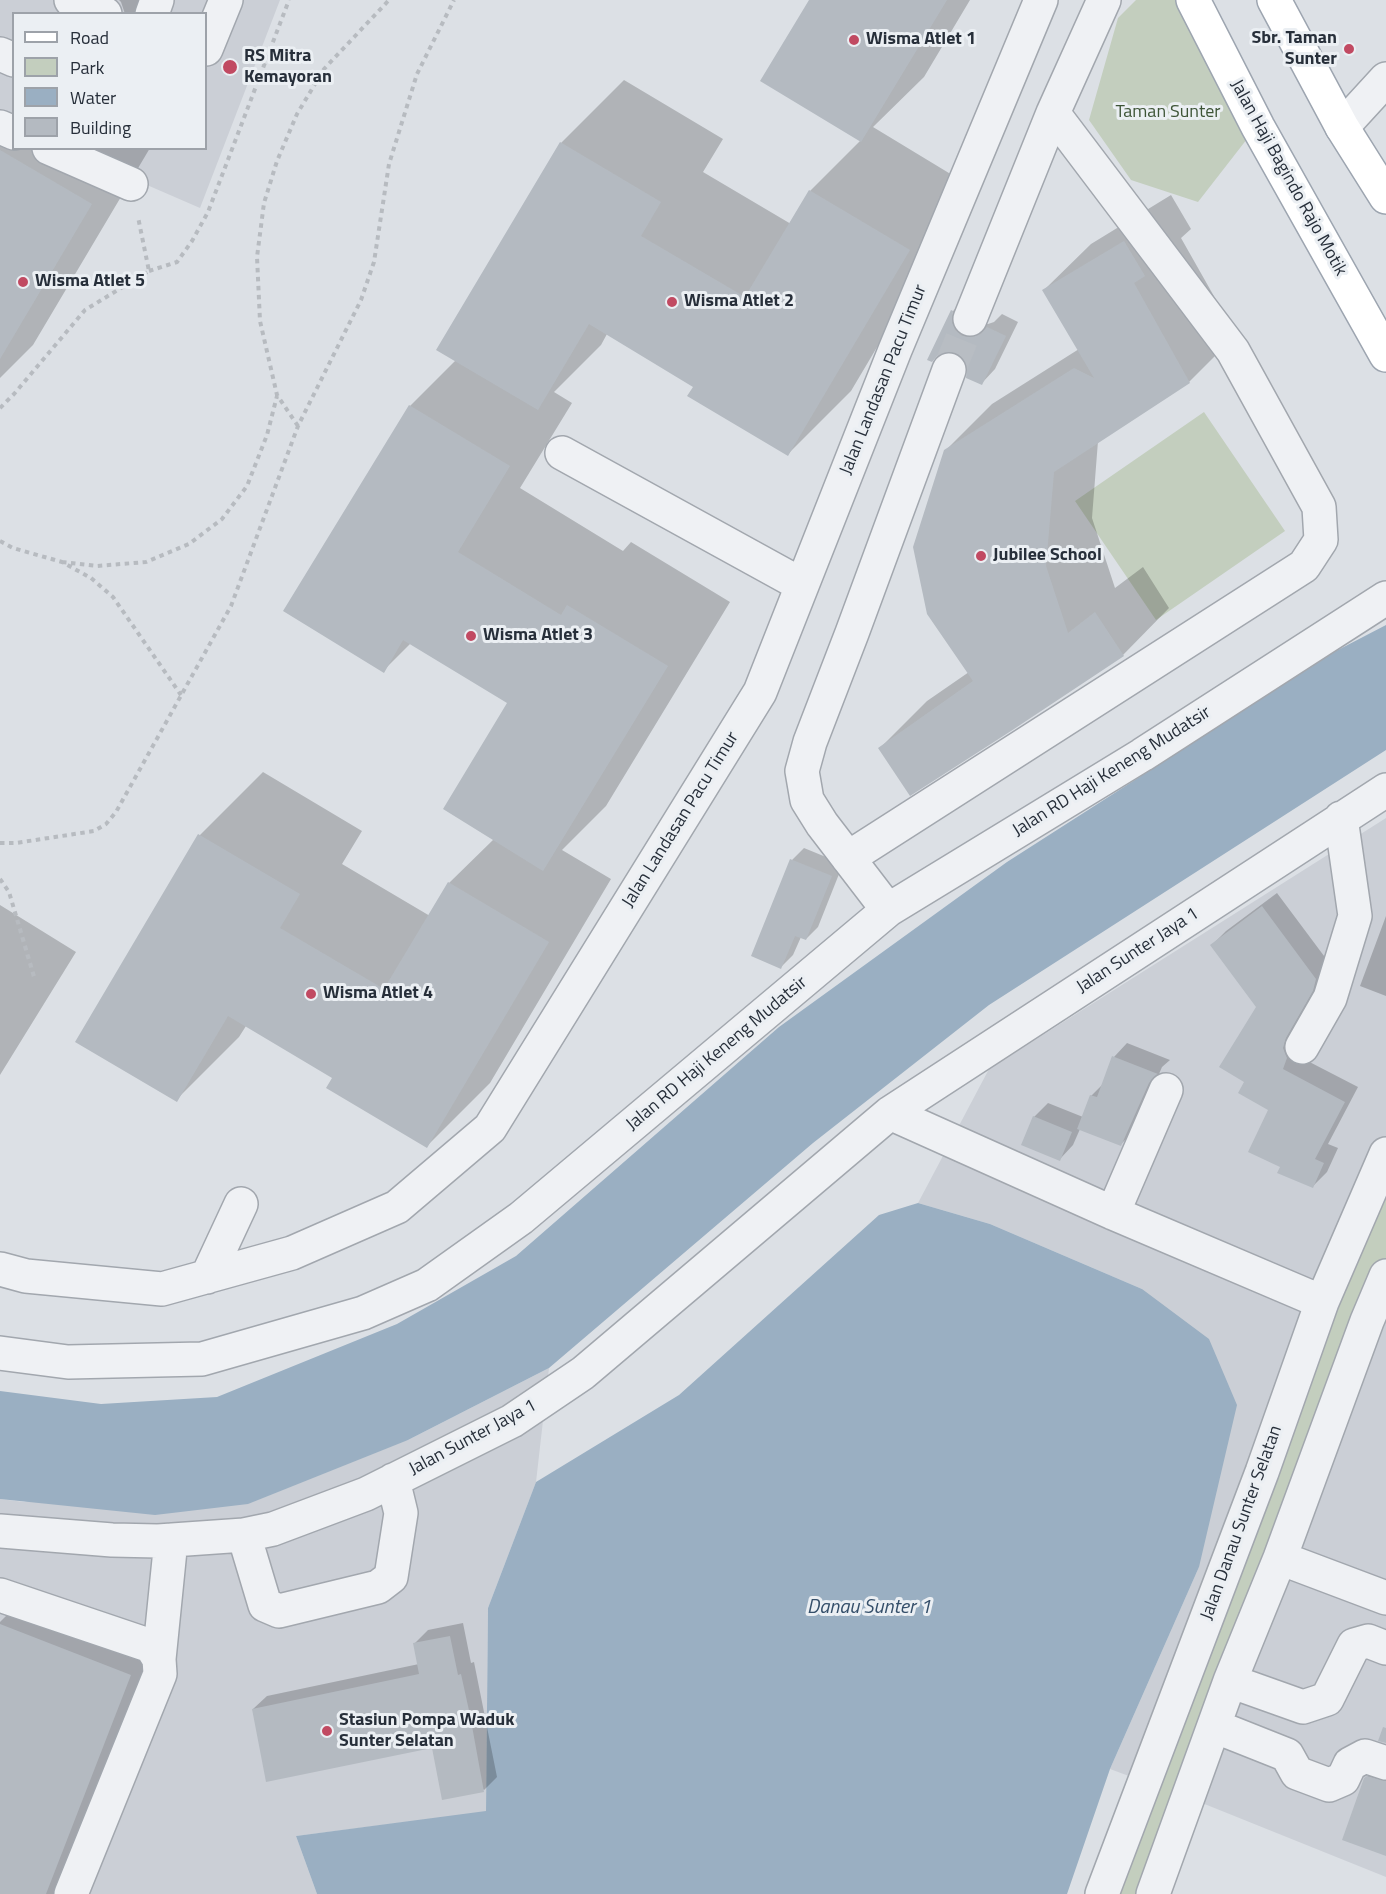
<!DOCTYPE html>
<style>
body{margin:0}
#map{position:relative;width:1386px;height:1894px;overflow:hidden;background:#dce0e5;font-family:"Titillium Web",sans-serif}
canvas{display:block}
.legend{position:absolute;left:12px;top:12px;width:195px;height:138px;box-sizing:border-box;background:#ebeff3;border:2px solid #9da2a9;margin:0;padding:8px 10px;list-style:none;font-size:18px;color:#272f3a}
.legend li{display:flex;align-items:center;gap:12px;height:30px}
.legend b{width:30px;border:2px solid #9da2a9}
</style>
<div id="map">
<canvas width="1386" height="1894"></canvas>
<ul class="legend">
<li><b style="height:8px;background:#fff"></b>Road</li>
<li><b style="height:16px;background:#c3cebe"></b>Park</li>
<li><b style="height:16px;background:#9aafc2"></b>Water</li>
<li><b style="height:16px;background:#b4bac1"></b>Building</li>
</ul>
</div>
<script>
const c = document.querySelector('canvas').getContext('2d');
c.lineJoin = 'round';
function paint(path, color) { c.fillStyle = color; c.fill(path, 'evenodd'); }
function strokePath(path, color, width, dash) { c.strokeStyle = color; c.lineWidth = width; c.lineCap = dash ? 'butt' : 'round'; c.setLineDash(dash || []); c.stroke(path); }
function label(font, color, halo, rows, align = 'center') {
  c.font = font + ' "Titillium Web",sans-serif'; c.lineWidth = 6; c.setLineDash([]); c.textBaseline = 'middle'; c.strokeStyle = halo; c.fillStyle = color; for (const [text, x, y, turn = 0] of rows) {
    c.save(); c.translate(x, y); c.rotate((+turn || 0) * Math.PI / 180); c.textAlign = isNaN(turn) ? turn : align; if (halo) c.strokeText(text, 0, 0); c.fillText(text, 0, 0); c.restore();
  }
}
paint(new Path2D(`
 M 0,0 L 280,0 L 200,208 L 64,149 L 206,148 L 206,14 L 14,14 L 13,126 L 0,120 Z
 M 1386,818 L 1386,1877 L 1207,1805 L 1110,1769 L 1199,1567 L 1142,1289 L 990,1224 L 918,1203 L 989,1069 Z
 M 549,1368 L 536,1482 L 488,1608 L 486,1812 L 296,1836 L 317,1894 L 0,1894 L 0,1499 L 24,1502 L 408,1440 Z`), '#cbcfd6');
paint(new Path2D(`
 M 1136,0 L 1186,0 L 1254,130 L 1198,202 L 1131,180 L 1089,120 L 1118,18 Z
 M 1204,412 L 1285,531 L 1156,620 L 1075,501 Z
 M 1386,1170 L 1386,1298 L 1153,1894 L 1102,1894 Z`), '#c3cebe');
paint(new Path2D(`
 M 1386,625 L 1386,750 L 989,1005 L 813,1143 L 549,1368 L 408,1440 L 248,1504 L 155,1515 L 0,1499 L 0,1391 L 101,1404 L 217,1397 L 397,1324 L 516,1256 L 779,1027 L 1007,862 L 1336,651 Z
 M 918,1203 L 990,1224 L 1142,1289 L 1209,1339 L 1237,1405 L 1199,1567 L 1110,1769 L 1067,1894 L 317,1894 L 296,1836 L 486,1811 L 488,1608 L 536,1482 L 679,1395 L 879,1215 Z`), '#9aafc2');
paint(new Path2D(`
 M 119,0 L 151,0 L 137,14 L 125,14 L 121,2 Z
 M 811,0 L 970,0 L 924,77 L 873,127 L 972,187 L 851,391 L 788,454 L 695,386 L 607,334 L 601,345 L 554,392 L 572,403 L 520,488 L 623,551 L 631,542 L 730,602 L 606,806 L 562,850 L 611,879 L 490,1083 L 427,1146 L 334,1077 L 246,1026 L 239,1037 L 176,1100 L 77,1041 L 200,835 L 263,772 L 362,831 L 342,864 L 430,916 L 449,883 L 494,839 L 509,702 L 411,643 L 383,671 L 410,406 L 456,360 L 561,143 L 624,80 L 723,139 L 703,172 L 791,224 L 810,191 L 861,140 Z
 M 0,137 L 14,148 L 150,148 L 33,345 L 0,378 Z
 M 1171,195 L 1191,229 L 1181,238 L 1236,335 L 1189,382 L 1098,441 L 1092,518 L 1115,588 L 1143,567 L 1169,608 L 1123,655 L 880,748 L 927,701 L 969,672 L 945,451 L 992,404 L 1079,349 L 1044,290 L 1091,244 Z
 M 966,298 L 976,323 L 988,324 L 994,322 L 1002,314 L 1018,322 L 995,369 L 982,383 L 969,366 L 965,358 L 957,351 L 945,350 L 953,311 Z
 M 804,848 L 843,864 L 818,927 L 806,939 L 801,937 L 793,955 L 781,967 L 792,860 Z
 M 1277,893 L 1330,964 L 1296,1055 L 1358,1087 L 1328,1144 L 1338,1148 L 1327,1172 L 1313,1186 L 1282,1166 L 1270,1109 L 1246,1081 L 1258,1007 L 1212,945 L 1226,931 Z
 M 0,905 L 76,952 L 0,1075 Z
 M 1386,916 L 1386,996 L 1360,986 Z
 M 1127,1043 L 1170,1060 L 1162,1067 L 1135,1130 L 1121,1144 L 1080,1129 L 1073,1145 L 1060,1159 L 1034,1117 L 1048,1103 L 1083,1117 L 1091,1096 L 1104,1083 L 1114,1057 Z
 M 24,1598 L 156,1649 L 61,1894 L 0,1894 L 0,1622 Z
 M 463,1623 L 471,1663 L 474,1662 L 497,1777 L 484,1790 L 433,1746 L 253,1709 L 267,1696 L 419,1664 L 415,1643 L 428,1630 Z
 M 1380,1764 L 1386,1764 L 1386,1854 L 1366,1778 Z`), '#0003');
paint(new Path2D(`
 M 809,0 L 947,0 L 861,142 L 760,81 Z
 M 560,142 L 661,202 L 641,236 L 745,297 L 809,190 L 910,250 L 788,456 L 687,396 L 693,387 L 589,324 L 538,410 L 436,350 Z
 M 0,150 L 92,204 L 0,359 Z
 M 1124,241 L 1145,276 L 1134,283 L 1190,383 L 1054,472 L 1046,566 L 1068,633 L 1095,612 L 1124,656 L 1011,731 L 910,796 L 878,748 L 973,681 L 927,614 L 913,547 L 944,450 L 1074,368 L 1094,378 L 1042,290 Z
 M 951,310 L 953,311 L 952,322 L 955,330 L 962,336 L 973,337 L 981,334 L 987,327 L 1006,336 L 982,385 L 966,378 L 967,366 L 964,358 L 956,353 L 945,352 L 938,355 L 932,362 L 927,360 Z
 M 409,405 L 510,466 L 458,552 L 561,615 L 567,605 L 668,666 L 543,871 L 443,809 L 507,703 L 403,640 L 384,673 L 283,611 Z
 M 198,834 L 300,894 L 280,928 L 384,989 L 448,882 L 549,942 L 427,1148 L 326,1088 L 332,1078 L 228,1016 L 177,1102 L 75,1042 Z
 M 790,859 L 832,876 L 806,940 L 795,936 L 781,969 L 751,956 Z
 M 1262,906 L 1316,979 L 1313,991 L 1286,1038 L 1283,1048 L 1287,1058 L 1283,1069 L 1345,1102 L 1315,1159 L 1324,1163 L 1313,1188 L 1277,1173 L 1280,1167 L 1248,1152 L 1268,1110 L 1238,1093 L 1244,1082 L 1219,1067 L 1256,1007 L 1210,945 Z
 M 1112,1056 L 1158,1074 L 1149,1083 L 1121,1146 L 1077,1129 L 1090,1095 L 1097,1097 Z
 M 1033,1116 L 1072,1132 L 1060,1161 L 1021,1145 Z
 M 0,1624 L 131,1675 L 46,1894 L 0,1894 Z
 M 450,1636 L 458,1675 L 461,1674 L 470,1715 L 484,1792 L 442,1800 L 432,1748 L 266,1782 L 252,1709 L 419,1674 L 413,1643 Z
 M 1383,1727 L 1386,1728 L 1386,1743 L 1378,1741 Z
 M 1367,1776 L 1386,1781 L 1386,1856 L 1342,1840 L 1364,1778 Z`), '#b4bac1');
strokePath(new Path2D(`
 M 949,370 L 970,319`), '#b8bdc3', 33, [33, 16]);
const minor = new Path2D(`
 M 71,0 L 105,14
 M 152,14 L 157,0
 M 206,49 L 226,0
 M 0,54 L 14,60
 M 0,127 L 14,133
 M 1342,127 L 1386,79
 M 49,148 L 131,184
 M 970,319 L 1053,113 L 1104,0
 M 562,453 L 802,585
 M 848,858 L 1304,566 L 1321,540 L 1319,507 L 1233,351 L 1053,113
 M 888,910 L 822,824 L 807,800 L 802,771 L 810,742 L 852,633 L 949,370
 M 1302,1047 L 1330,998 L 1355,916 L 1341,818
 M 890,1113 L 1113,1213 L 1322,1302
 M 1113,1213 L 1166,1090
 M 0,1269 L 26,1276 L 162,1289 L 292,1253 L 397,1207 L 490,1128 L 760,692 L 895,350 L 1041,0
 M 207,1277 L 241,1204
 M 0,1353 L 68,1362 L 202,1359 L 363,1313 L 427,1285 L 521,1218 L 888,910 L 1142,755 L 1386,598
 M 0,1531 L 112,1540 L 158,1541 L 244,1535 L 273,1529 L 366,1494 L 512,1421 L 583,1373 L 890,1113 L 1386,790
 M 244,1535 L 265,1605 L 279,1611 L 378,1587 L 391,1577 L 401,1513 L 393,1480
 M 1280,1558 L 1386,1598
 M 0,1595 L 151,1646 L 159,1659 L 160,1674 L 71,1894
 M 159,1659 L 171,1540
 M 1230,1681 L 1303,1707 L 1327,1699 L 1354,1645 L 1368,1641 L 1386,1648
 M 1214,1726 L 1287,1755 L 1297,1773 L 1329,1785 L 1343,1779 L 1350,1764 L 1365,1756 L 1386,1763
 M 1102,1894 L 1262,1472 L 1322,1302 L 1386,1154
 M 1153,1894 L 1230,1681 L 1280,1558 L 1367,1321 L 1386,1276`);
const major = new Path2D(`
 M 1193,0 L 1258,127 L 1386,355
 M 1274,0 L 1342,127 L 1386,197`);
strokePath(minor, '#a2a7ae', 36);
strokePath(major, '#9da5b0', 36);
strokePath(new Path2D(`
 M 149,271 L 177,262 L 192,241 L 208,212 L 289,0
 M 0,408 L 14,394 L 85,310 L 149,271 L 138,217
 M 298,426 L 277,395 L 260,321 L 257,257 L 264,203 L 277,161 L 297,114 L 324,69 L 389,0
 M 0,541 L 13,548 L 62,562 L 91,578 L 113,597 L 181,695
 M 62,562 L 97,566 L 146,562 L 189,544 L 222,519 L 247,486 L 267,435 L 277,396
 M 0,843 L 16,843 L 94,831 L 106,824 L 116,812 L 231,606 L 298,426 L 361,300 L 374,262 L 389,164 L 417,74 L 454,0
 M 0,879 L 9,892 L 35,980`), '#b7bbc0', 4, [4.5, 4.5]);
strokePath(minor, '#eff1f4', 33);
strokePath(major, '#fff', 33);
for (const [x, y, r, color] of [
 [854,40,6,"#c14a62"],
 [1349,49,6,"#c14a62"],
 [230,67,8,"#c14a62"],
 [23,282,6,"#c14a62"],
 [672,302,6,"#c14a62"],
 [981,556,6,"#c14a62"],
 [471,636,6,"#c14a62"],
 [311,994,6,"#c14a62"],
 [327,1731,6,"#c14a62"]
]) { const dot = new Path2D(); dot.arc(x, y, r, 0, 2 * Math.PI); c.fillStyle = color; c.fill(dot); strokePath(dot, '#ebeff3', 2); }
label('bold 18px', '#272f3a', '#ebeff3', [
 ["Sbr. Taman",1337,39,"right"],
 ["Sunter",1337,60,"right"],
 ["Wisma Atlet 1",866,40],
 ["RS Mitra",244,57],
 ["Kemayoran",244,78],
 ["Wisma Atlet 5",35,282],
 ["Wisma Atlet 2",684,302],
 ["Jubilee School",993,556],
 ["Wisma Atlet 3",483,636],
 ["Wisma Atlet 4",323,994],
 ["Stasiun Pompa Waduk",339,1721],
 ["Sunter Selatan",339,1742]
], 'left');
label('18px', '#3d5436', '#ebeff3', [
 ["Taman Sunter",1168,113]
]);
label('18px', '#272f3a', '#ebeff3', [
 ["Jalan Haji Bagindo Rajo Motik",1288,178,61],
 ["Jalan Landasan Pacu Timur",884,380,-68],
 ["Jalan RD Haji Keneng Mudatsir",1112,772,-32],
 ["Jalan Landasan Pacu Timur",681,820,-58],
 ["Jalan Sunter Jaya 1",1138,951,-33],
 ["Jalan RD Haji Keneng Mudatsir",717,1054,-40],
 ["Jalan Sunter Jaya 1",473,1438,-28],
 ["Jalan Danau Sunter Selatan",1242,1523,-70]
]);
label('italic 20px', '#354f6a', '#ebeff3', [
 ["Danau Sunter 1",869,1608]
]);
</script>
